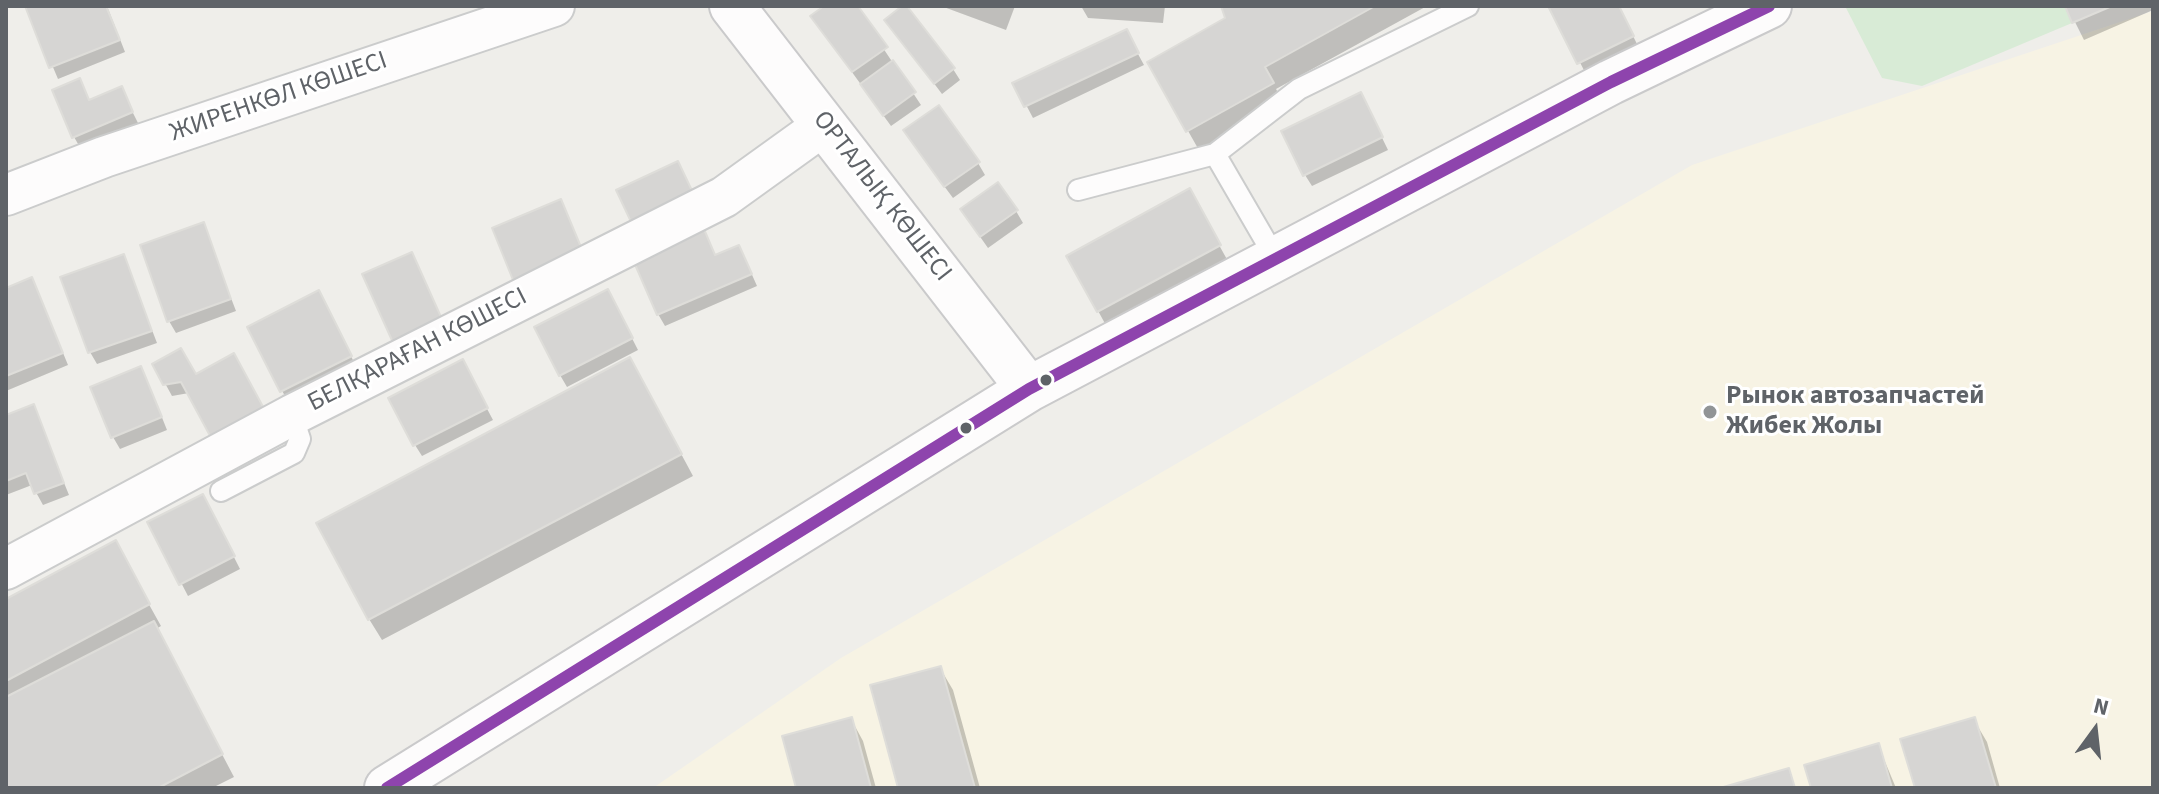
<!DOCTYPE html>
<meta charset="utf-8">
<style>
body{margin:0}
#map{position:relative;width:2159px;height:794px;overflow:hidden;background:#efeeea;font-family:"Source Sans 3",sans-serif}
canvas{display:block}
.frame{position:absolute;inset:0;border:8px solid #5f6368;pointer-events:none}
.north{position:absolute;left:2055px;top:690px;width:80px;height:80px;-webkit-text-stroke:6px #fff;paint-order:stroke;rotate:15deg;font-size:22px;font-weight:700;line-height:32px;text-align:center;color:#5f6368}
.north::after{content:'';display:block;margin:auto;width:28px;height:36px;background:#5f6368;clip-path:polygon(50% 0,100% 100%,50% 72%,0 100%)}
</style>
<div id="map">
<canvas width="2159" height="794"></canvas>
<div class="frame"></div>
<div class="north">N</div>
</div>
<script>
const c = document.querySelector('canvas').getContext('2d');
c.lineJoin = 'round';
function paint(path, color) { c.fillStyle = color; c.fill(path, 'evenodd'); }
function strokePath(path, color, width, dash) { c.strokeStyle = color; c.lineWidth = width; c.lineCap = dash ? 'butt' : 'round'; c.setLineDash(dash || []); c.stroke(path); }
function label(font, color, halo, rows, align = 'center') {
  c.font = font + ' "Source Sans 3",sans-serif'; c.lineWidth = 6; c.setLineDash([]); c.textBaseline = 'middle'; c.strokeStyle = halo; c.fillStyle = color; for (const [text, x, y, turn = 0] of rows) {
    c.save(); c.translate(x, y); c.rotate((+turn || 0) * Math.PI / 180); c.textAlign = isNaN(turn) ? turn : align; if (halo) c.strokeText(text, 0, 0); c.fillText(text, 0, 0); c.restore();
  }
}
paint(new Path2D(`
 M 2153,11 L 2153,788 L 653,788 L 841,658 L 1692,165 Z`), '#f7f3e4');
paint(new Path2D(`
 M 1845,6 L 2065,6 L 2072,23 L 1922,86 L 1882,78 Z`), '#d8ebd6');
paint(new Path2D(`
 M 27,6 L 107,6 L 125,52 L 58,79 Z
 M 827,6 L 855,6 L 921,105 L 891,126 L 820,28 Z
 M 941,6 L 1015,6 L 1006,30 Z
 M 1081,6 L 1165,6 L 1163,23 L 1088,18 Z
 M 1225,6 L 1427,6 L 1276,89 L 1285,105 L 1200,152 L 1149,62 L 1228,19 Z
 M 1551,6 L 1618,6 L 1642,54 L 1589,80 Z
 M 2067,6 L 2153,6 L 2153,10 L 2084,40 Z
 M 887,21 L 953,69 L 960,80 L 942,94 Z
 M 1126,32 L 1144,65 L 1033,118 L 1015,84 Z
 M 121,89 L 139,125 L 81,149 L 74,137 L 90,102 Z
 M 1367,107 L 1388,150 L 1312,186 L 1305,175 Z
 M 912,143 L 978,163 L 985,175 L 953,198 Z
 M 1189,191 L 1229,263 L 1108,329 L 1068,256 Z
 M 1016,211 L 1023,223 L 988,248 L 969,221 Z
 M 203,225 L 236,311 L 176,333 L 169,321 Z
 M 124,257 L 157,343 L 97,364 L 90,352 Z
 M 716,257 L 745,259 L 757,286 L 665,326 L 658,314 Z
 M 6,290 L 38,292 L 68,365 L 6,391 Z
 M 614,303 L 638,350 L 567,387 L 560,375 Z
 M 325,305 L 357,368 L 289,402 L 282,391 Z
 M 181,351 L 189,393 L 172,396 L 155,365 Z
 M 468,373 L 493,420 L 422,456 L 415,445 Z
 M 147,380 L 167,430 L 120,449 L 113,437 Z
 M 642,381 L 693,476 L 382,640 L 369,619 Z
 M 33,407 L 69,495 L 43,505 L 32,485 L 6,495 L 6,417 Z
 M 209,508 L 240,569 L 188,596 L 150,523 Z
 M 127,565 L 161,626 L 156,629 L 234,777 L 212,788 L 6,788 L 6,601 Z
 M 940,668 L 953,690 L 980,788 L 900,788 Z
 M 851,719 L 863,741 L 876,788 L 798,788 Z
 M 1974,720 L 1987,742 L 2000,788 L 1917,788 Z
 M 1878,745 L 1896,788 L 1813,788 Z`), '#0003');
const building = new Path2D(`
 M 25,6 L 106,6 L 120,40 L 49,68 Z
 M 824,6 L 858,6 L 888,47 L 852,72 L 810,16 Z
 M 902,6 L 907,6 L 955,68 L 934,84 L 884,20 Z
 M 1375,6 L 1265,67 L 1274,83 L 1186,132 L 1147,62 L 1225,18 L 1221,6 Z
 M 1548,6 L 1619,6 L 1634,36 L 1577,64 Z
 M 2065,6 L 2112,6 L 2072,23 Z
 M 1127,29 L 1139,53 L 1024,107 L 1012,83 Z
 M 893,60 L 916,92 L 883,116 L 860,84 Z
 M 80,78 L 89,100 L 122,86 L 133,112 L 72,138 L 52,90 Z
 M 1361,92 L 1383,137 L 1303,176 L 1281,131 Z
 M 939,105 L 980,162 L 944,187 L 903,130 Z
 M 678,161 L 695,197 L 633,226 L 616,190 Z
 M 998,182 L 1018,210 L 980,237 L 960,209 Z
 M 1190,188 L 1221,245 L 1097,312 L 1066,256 Z
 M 561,199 L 583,252 L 513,280 L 492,228 Z
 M 204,222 L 231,299 L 167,322 L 140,245 Z
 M 701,222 L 715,255 L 739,245 L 752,274 L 657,315 L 630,253 Z
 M 412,252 L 445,326 L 395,347 L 362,274 Z
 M 124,254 L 152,331 L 88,353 L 60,277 Z
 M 32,277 L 63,353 L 6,376 L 6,288 Z
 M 608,289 L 633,338 L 559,376 L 534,327 Z
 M 319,290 L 352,356 L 280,392 L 247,327 Z
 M 181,348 L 196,374 L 234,353 L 268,416 L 215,445 L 181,382 L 163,385 L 152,364 Z
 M 630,357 L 682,454 L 368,620 L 316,523 Z
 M 463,359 L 488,408 L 413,446 L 388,398 Z
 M 141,366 L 162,417 L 111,438 L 90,387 Z
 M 34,404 L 64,483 L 34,494 L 26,473 L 6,481 L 6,415 Z
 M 203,494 L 235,556 L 179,585 L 147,522 Z
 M 116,540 L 150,604 L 6,681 L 6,599 Z
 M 154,621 L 223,754 L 158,788 L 6,788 L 6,697 Z
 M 941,666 L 975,788 L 898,788 L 870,685 Z
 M 852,717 L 871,788 L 796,788 L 782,736 Z
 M 1975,717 L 1996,788 L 1915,788 L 1900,739 Z
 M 1879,743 L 1892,788 L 1811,788 L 1804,765 Z
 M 1789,768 L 1795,788 L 1720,788 Z`);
paint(building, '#d6d5d3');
strokePath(building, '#deddd9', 2);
const lane = new Path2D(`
 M 1215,154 L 1276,259
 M 1078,190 L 1215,154 L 1299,89 L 1468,6
 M 221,491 L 294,453 L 300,439 L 292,415`);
const street = new Path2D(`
 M 6,195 L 104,157 L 554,6
 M 6,569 L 292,415 L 724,197 L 824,125`);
const secondary = new Path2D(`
 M 732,6 L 1029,389
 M 387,788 L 1029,389 L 1611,82 L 1769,6`);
strokePath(lane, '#cbcccc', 24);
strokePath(street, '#cbcccc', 44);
strokePath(secondary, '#cacacb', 48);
strokePath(lane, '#fdfcfc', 20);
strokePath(street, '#fdfcfc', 40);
strokePath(secondary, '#fdfcfc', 44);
strokePath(new Path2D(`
 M 387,788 L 1029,389 L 1611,82 L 1769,6`), '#8e44ad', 12);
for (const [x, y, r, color] of [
 [1046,380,7,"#5f6368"],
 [1710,412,8,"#919496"],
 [966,428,7,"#5f6368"]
]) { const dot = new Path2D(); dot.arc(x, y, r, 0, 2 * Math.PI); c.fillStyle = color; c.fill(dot); strokePath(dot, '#fff', 3); }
label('26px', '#5f6368', '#fff', [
 ["ЖИРЕНКӨЛ КӨШЕСІ",279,98,-19],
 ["ОРТАЛЫҚ КӨШЕСІ",881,197,52],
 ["БЕЛҚАРАҒАН КӨШЕСІ",418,351,-27]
]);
label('bold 26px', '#5f6368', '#fff', [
 ["Рынок автозапчастей",1726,397],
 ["Жибек Жолы",1726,427]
], 'left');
</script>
